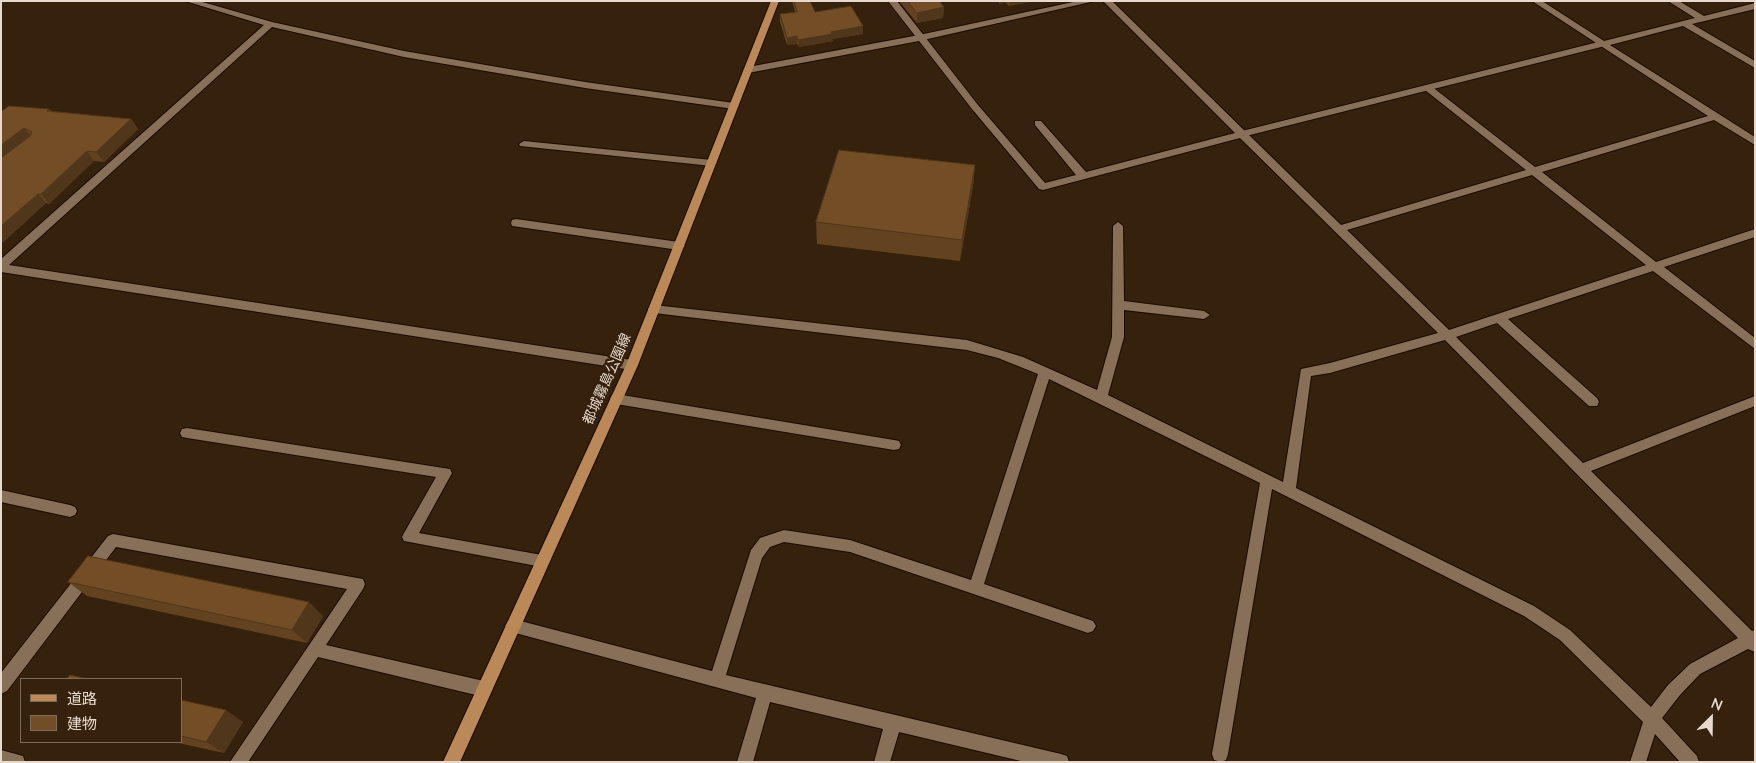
<!DOCTYPE html>
<meta charset="utf-8">
<style>
body{margin:0}
#map{position:relative;width:1756px;height:763px;overflow:hidden;background:#35210c;font-family:Lato,"Noto Sans JP",sans-serif}
canvas{display:block}
.frame{position:absolute;inset:0;border:2px solid #e7d9cd;pointer-events:none}
.legend{position:absolute;left:20px;top:678px;width:162px;height:65px;box-sizing:border-box;background:#35210c;border:1px solid #7c6b59;margin:0;padding:6px 9px;list-style:none;font-size:15px;color:#e7d9cd}
.legend li{display:flex;align-items:center;gap:10px;height:25px}
.legend b{width:25px;border:1px solid #7c6b59}
.north{position:absolute;left:1686px;top:693px;width:50px;height:50px;-webkit-text-stroke:4px #35210c;paint-order:stroke;rotate:23deg;font-size:14px;font-weight:700;line-height:20px;text-align:center;color:#e7d9cd}
.north::after{content:'';display:block;margin:auto;width:18px;height:22px;background:#e7d9cd;clip-path:polygon(50% 0,100% 100%,50% 72%,0 100%)}
</style>
<div id="map">
<canvas width="1756" height="763"></canvas>
<div class="frame"></div>
<ul class="legend">
<li><b style="height:6px;background:#bb8957"></b>道路</li>
<li><b style="height:14px;background:#734d25"></b>建物</li>
</ul>
<div class="north">N</div>
</div>
<script>
const c = document.querySelector('canvas').getContext('2d');
c.lineJoin = 'round';
function strokePath(path, color, width, dash) { c.strokeStyle = color; c.lineWidth = width; c.lineCap = dash ? 'butt' : 'round'; c.setLineDash(dash || []); c.stroke(path); }
function paint(path, color) { c.fillStyle = color; c.fill(path, 'evenodd'); }
function label(font, color, halo, rows, align = 'center') {
  c.font = font + ' Lato,"Noto Sans JP",sans-serif'; c.lineWidth = 5; c.setLineDash([]); c.textBaseline = 'middle'; c.strokeStyle = halo; c.fillStyle = color; for (const [text, x, y, turn = 0] of rows) {
    c.save(); c.translate(x, y); c.rotate((+turn || 0) * Math.PI / 180); c.textAlign = isNaN(turn) ? turn : align; if (halo) c.strokeText(text, 0, 0); c.fillText(text, 0, 0); c.restore();
  }
}
const minor = new Path2D(`
 M 185,1 L 199,1 L 272,22 L 404,51 L 585,82 L 734,103 L 739,106 L 734,109 L 585,88 L 404,57 L 272,27 L 9,265 L 632,360 L 636,362 L 638,365 L 636,368 L 632,370 L 1,272 L 1,259 L 264,25 Z
 M 888,1 L 897,1 L 978,105 L 1045,183 L 1076,175 L 1035,125 L 1035,121 L 1041,121 L 1086,172 L 1235,133 L 1103,1 L 1112,1 L 1341,225 L 1526,170 L 1425,90 L 1425,86 L 1431,86 L 1535,167 L 1708,116 L 1532,1 L 1542,1 L 1604,41 L 1695,18 L 1668,1 L 1679,1 L 1704,16 L 1755,3 L 1755,9 L 1692,24 L 1755,61 L 1755,68 L 1683,26 L 1610,45 L 1755,137 L 1755,145 L 1714,120 L 1542,172 L 1656,262 L 1755,229 L 1755,237 L 1664,267 L 1755,338 L 1755,349 L 1653,271 L 1508,319 L 1597,398 L 1599,402 L 1597,406 L 1589,406 L 1497,323 L 1456,337 L 1583,463 L 1755,396 L 1755,406 L 1591,471 L 1752,631 L 1755,630 L 1755,652 L 1748,649 L 1700,674 L 1680,695 L 1662,718 L 1697,756 L 1699,762 L 1680,762 L 1655,734 L 1646,762 L 1630,762 L 1643,722 L 1560,640 L 1524,616 L 1272,489 L 1228,754 L 1226,760 L 1221,762 L 1214,760 L 1212,754 L 1260,483 L 1049,379 L 984,584 L 1093,621 L 1096,626 L 1093,631 L 1088,633 L 850,552 L 784,542 L 770,547 L 762,558 L 726,675 L 1061,754 L 1067,756 L 1069,762 L 1025,762 L 899,732 L 890,762 L 874,762 L 883,729 L 770,702 L 753,762 L 737,762 L 756,698 L 508,631 L 505,626 L 508,621 L 513,619 L 712,671 L 751,550 L 760,538 L 784,530 L 850,540 L 971,580 L 1038,374 L 998,358 L 967,350 L 654,313 L 650,312 L 648,309 L 650,306 L 654,305 L 967,340 L 1023,357 L 1097,390 L 1112,337 L 1113,226 L 1118,222 L 1123,226 L 1124,301 L 1204,311 L 1210,315 L 1204,319 L 1124,310 L 1124,337 L 1108,395 L 1283,482 L 1301,369 L 1330,363 L 1438,333 L 1240,138 L 1043,190 L 1039,189 L 972,109 ZM 1532,175 L 1646,265 L 1449,330 L 1347,230 ZM 1445,340 L 1738,638 L 1690,664 L 1668,685 L 1651,707 L 1570,630 L 1534,606 L 1296,488 L 1311,376 L 1330,373 Z
 M 524,141 L 712,160 L 717,163 L 712,166 L 520,146 L 519,144 Z
 M 516,219 L 679,242 L 685,246 L 679,250 L 512,226 L 511,223 L 512,220 Z
 M 616,394 L 894,440 L 899,441 L 901,445 L 899,449 L 894,450 L 616,404 L 612,403 L 610,399 L 612,395 Z
 M 187,428 L 450,469 L 452,473 L 419,533 L 542,555 L 547,556 L 549,561 L 547,566 L 542,567 L 404,541 L 402,537 L 404,533 L 436,477 L 187,438 L 182,437 L 180,433 L 182,429 Z
 M 1,490 L 70,505 L 75,507 L 77,511 L 75,515 L 70,517 L 1,502 Z
 M 113,534 L 363,579 L 365,584 L 363,589 L 326,645 L 484,681 L 490,684 L 492,689 L 490,694 L 484,697 L 318,657 L 248,762 L 230,762 L 347,589 L 116,547 L 7,691 L 1,694 L 1,673 L 108,536 Z
 M 1,750 L 23,756 L 25,762 L 1,762 Z`);
const tertiary = new Path2D(`
 M 1078,1 L 1095,1 L 919,41 L 748,73 L 743,70 L 748,67 L 919,35 Z
 M 1602,41 L 1606,44 L 1605,46 L 1242,137 L 1237,134 L 1242,131 Z`);
const primary = new Path2D(`
 M 771,1 L 779,1 L 638,365 L 460,762 L 443,762 L 626,365 Z`);
strokePath(minor, '#1c0900', 2);
strokePath(tertiary, '#1c0900', 2);
strokePath(primary, '#1c0900', 2);
paint(minor, '#886f58');
paint(tertiary, '#886f58');
paint(primary, '#bb8957');
paint(new Path2D(`
 M 792,1 L 810,1 L 815,12 L 863,34 L 832,39 L 833,41 L 799,47 L 797,44 L 787,45 L 780,22 L 780,14 L 795,12 Z
 M 899,1 L 939,1 L 944,7 L 943,18 L 917,23 Z
 M 997,1 L 1035,1 L 1009,6 L 1005,2 L 1000,4 Z
 M 49,109 L 52,111 L 131,119 L 138,129 L 104,162 L 94,161 L 49,204 L 46,203 L 1,244 L 1,112 Z
 M 975,165 L 973,186 L 960,261 L 817,244 L 816,222 Z
 M 68,582 L 323,616 L 307,643 L 87,596 Z
 M 181,700 L 243,722 L 224,753 L 174,742 L 181,742 Z`), '#634220');
paint(new Path2D(`
 M 1000,1 L 1005,1 L 1005,2 L 1000,4 Z
 M 1010,1 L 1035,1 L 1009,6 Z
 M 944,7 L 943,18 L 917,23 L 917,13 Z
 M 863,26 L 863,34 L 832,39 L 833,41 L 799,47 L 798,40 L 831,32 Z
 M 797,36 L 797,44 L 787,45 L 787,38 Z
 M 131,119 L 138,129 L 104,162 L 96,152 Z
 M 24,128 L 32,138 L 1,160 L 1,145 Z
 M 87,151 L 94,161 L 49,204 L 41,194 Z
 M 975,165 L 973,186 L 960,261 L 962,240 Z
 M 38,194 L 46,203 L 1,244 L 1,226 Z
 M 309,602 L 323,616 L 307,643 L 292,630 Z
 M 226,710 L 243,722 L 224,753 L 206,742 Z`), '#50361a');
const building = new Path2D(`
 M 794,1 L 810,1 L 815,12 L 851,6 L 863,26 L 831,32 L 832,34 L 798,40 L 797,36 L 787,38 L 780,14 L 797,12 Z
 M 908,1 L 939,1 L 944,7 L 917,13 Z
 M 9,106 L 49,109 L 47,111 L 131,119 L 96,152 L 87,151 L 41,194 L 38,194 L 1,226 L 1,158 L 30,136 L 32,132 L 24,128 L 1,145 L 1,112 Z
 M 839,150 L 975,165 L 962,240 L 816,222 Z
 M 88,556 L 309,602 L 292,630 L 68,582 Z
 M 70,675 L 88,679 L 67,679 Z
 M 181,700 L 226,710 L 206,742 L 181,736 Z`);
paint(building, '#734d25');
strokePath(building, '#50361a', 1);
label('14px', '#e7d9cd', '#35210c', [
 ["都城霧島公園線",607,379,-66]
]);
</script>
